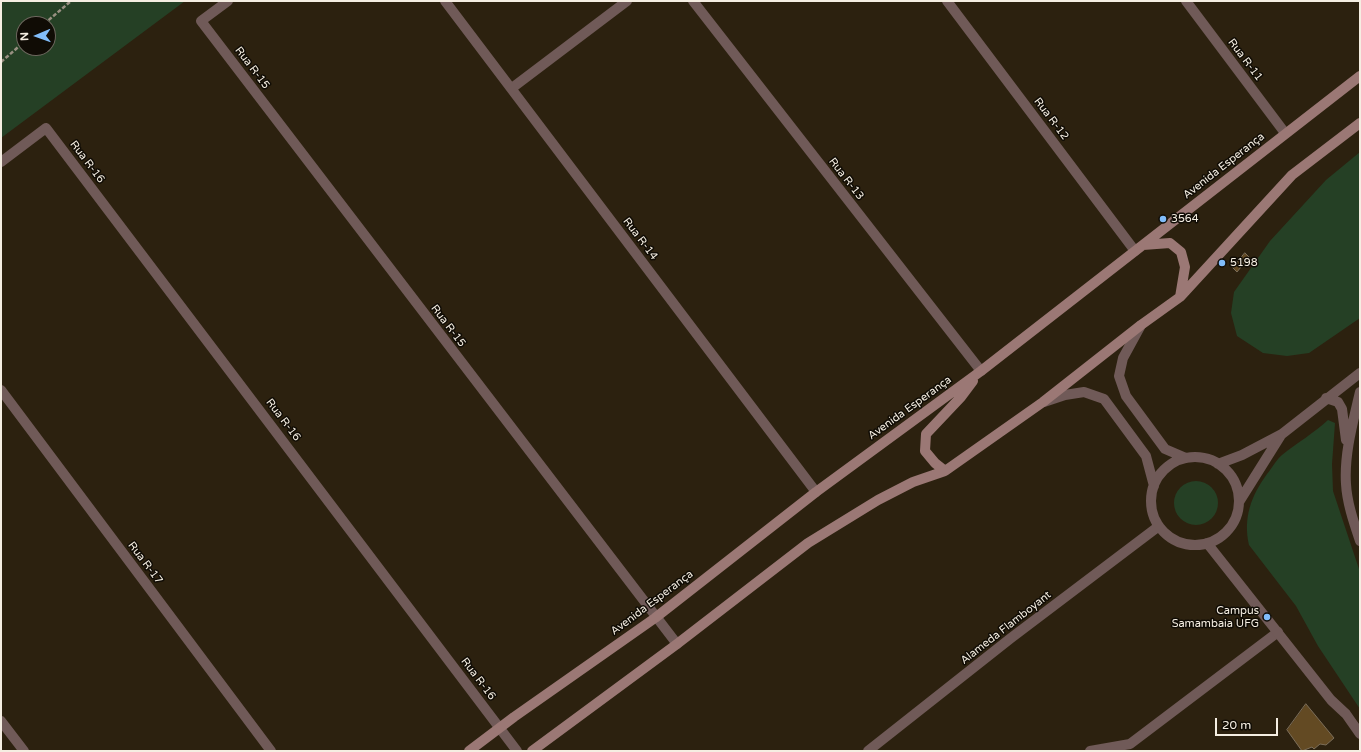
<!DOCTYPE html>
<meta charset="utf-8">
<style>
body{margin:0}
#map{position:relative;width:1361px;height:752px;overflow:hidden;background:#2c210f;font-family:"Varela Round",sans-serif}
canvas{display:block}
.frame{position:absolute;inset:0;border:2px solid #f5eee2;pointer-events:none}
.north{position:absolute;left:16px;top:16px;width:40px;height:40px;box-sizing:border-box;background:#100c05;border:1px solid #6c665d;border-radius:50%;rotate:268deg;font-size:11px;font-weight:700;line-height:16px;text-align:center;color:#f5eee2}
.north::after{content:'';display:block;margin:auto;width:14px;height:18px;background:#81bdfa;clip-path:polygon(50% 0,100% 100%,50% 72%,0 100%)}
.scale{position:absolute;left:1215px;top:718px;width:63px;height:18px;box-sizing:border-box;border:2px solid #f5eee2;border-top:0;padding-left:5px;font-size:12px;line-height:14px;white-space:nowrap;color:#f5eee2;-webkit-text-stroke:3px #100c05;paint-order:stroke}
</style>
<div id="map">
<canvas width="1361" height="752"></canvas>
<div class="frame"></div>
<div class="north">N</div>
<div class="scale">20 m</div>
</div>
<script>
const c = document.querySelector('canvas').getContext('2d');
c.lineJoin = 'round';
function paint(path, color) { c.fillStyle = color; c.fill(path, 'evenodd'); }
function strokePath(path, color, width, dash) { c.strokeStyle = color; c.lineWidth = width; c.lineCap = dash ? 'butt' : 'round'; c.setLineDash(dash || []); c.stroke(path); }
function label(font, color, halo, rows, align = 'center') {
  c.font = font + ' "Varela Round",sans-serif'; c.lineWidth = 3; c.setLineDash([]); c.textBaseline = 'middle'; c.strokeStyle = halo; c.fillStyle = color; for (const [text, x, y, turn = 0] of rows) {
    c.save(); c.translate(x, y); c.rotate((+turn || 0) * Math.PI / 180); c.textAlign = isNaN(turn) ? turn : align; if (halo) c.strokeText(text, 0, 0); c.fillText(text, 0, 0); c.restore();
  }
}
paint(new Path2D(`
 M 1,1 L 185,1 L 1,138 ZM 24,24 L 48,24 L 48,48 L 24,48 Z
 M 1360,152 L 1360,318 L 1309,353 L 1287,356 L 1263,353 L 1237,336 L 1231,313 L 1234,292 L 1270,241 L 1326,180 Z
 M 1328,420 L 1335,423 L 1332,464 L 1333,491 L 1360,572 L 1360,709 L 1318,646 L 1296,606 L 1249,545 C 1243,518 1251,496 1267,474 C 1272,468 1276,460 1282,455 C 1297,443 1314,433 1328,420 Z
 M1174 503a22 22 0 1 1 44 0a22 22 0 1 1-44 0Z`), '#254025');
const building = new Path2D(`
 M 1245,253 L 1249,257 L 1237,272 L 1233,268 Z
 M 1306,704 L 1334,738 L 1326,745 L 1320,744 L 1314,749 L 1312,747 L 1302,751 L 1287,730 Z`);
paint(building, '#634a23');
strokePath(building, '#7c6e5a', 1);
strokePath(new Path2D(`
 M 44,24 L 71,1
 M 1,62 L 24,42`), '#999082', 2.5, [4, 2]);
strokePath(new Path2D(`
 M 228,1 L 201,21 L 677,644
 M 445,1 L 816,492
 M 693,1 L 981,371
 M 947,1 L 1135,251
 M 1186,1 L 1285,133
 M 512,88 L 627,1
 M 1,162 L 46,128 L 517,751
 M 1,390 L 271,751
 M 1,721 L 24,751
 M 1090,751 L 1130,744 L 1278,632`), '#705a58', 10);
strokePath(new Path2D(`
 M 1141,325 L 1123,358 L 1119,376 L 1126,396 L 1165,449 L 1186,458
 M 1360,392 C 1353,422 1344,454 1346,484 C 1347,503 1354,523 1360,541
 M 1326,398 L 1338,402 L 1342,409 L 1346,440
 M 1044,402 L 1065,395 L 1084,392 L 1104,399 L 1146,456 L 1154,486
 M1151 501a44 44 0 1 1 88 0a44 44 0 1 1-88 0Z
 M 1218,464 L 1242,455 L 1282,434 L 1360,373
 M 1239,502 L 1281,435
 M 1207,543 L 1331,700 L 1346,714 L 1360,734
 M 868,751 L 1011,638 L 1159,526`), '#705a58', 10);
strokePath(new Path2D(`
 M 1143,245 L 1170,243 L 1181,252 L 1185,267 L 1180,297
 M 945,471 L 935,463 L 925,451 L 926,434 L 961,397 L 973,381
 M 469,751 L 514,717 L 655,618 L 816,492 L 981,371 L 1360,76
 M 532,751 L 677,644 L 808,543 L 878,500 L 913,482 L 945,471 L 1043,402 L 1141,325 L 1180,297 L 1292,175 L 1360,123`), '#9b7875', 10);
for (const [x, y, r, color] of [
 [1163,219,4,"#81bdfa"],
 [1222,263,4,"#81bdfa"],
 [1267,617,4,"#81bdfa"]
]) { const dot = new Path2D(); dot.arc(x, y, r, 0, 2 * Math.PI); c.fillStyle = color; c.fill(dot); strokePath(dot, '#100c05', 1.5); }
label('11px', '#f5eee2', '#100c05', [
 ["Rua R-11",1245,60,53],
 ["Rua R-15",252,68,53],
 ["Rua R-12",1051,119,53],
 ["Rua R-16",87,162,53],
 ["Avenida Esperança",1224,166,-38],
 ["Rua R-13",846,179,52],
 ["Rua R-14",640,239,53],
 ["Rua R-15",448,326,53],
 ["Avenida Esperança",910,408,-36],
 ["Rua R-16",283,420,53],
 ["Rua R-17",145,563,53],
 ["Avenida Esperança",652,603,-37],
 ["Alameda Flamboyant",1006,628,-38],
 ["Rua R-16",478,679,53]
]);
label('11px', '#f5eee2', '#100c05', [
 ["3564",1171,219],
 ["5198",1230,263],
 ["Campus",1259,611,"right"],
 ["Samambaia UFG",1259,624,"right"]
], 'left');
</script>
